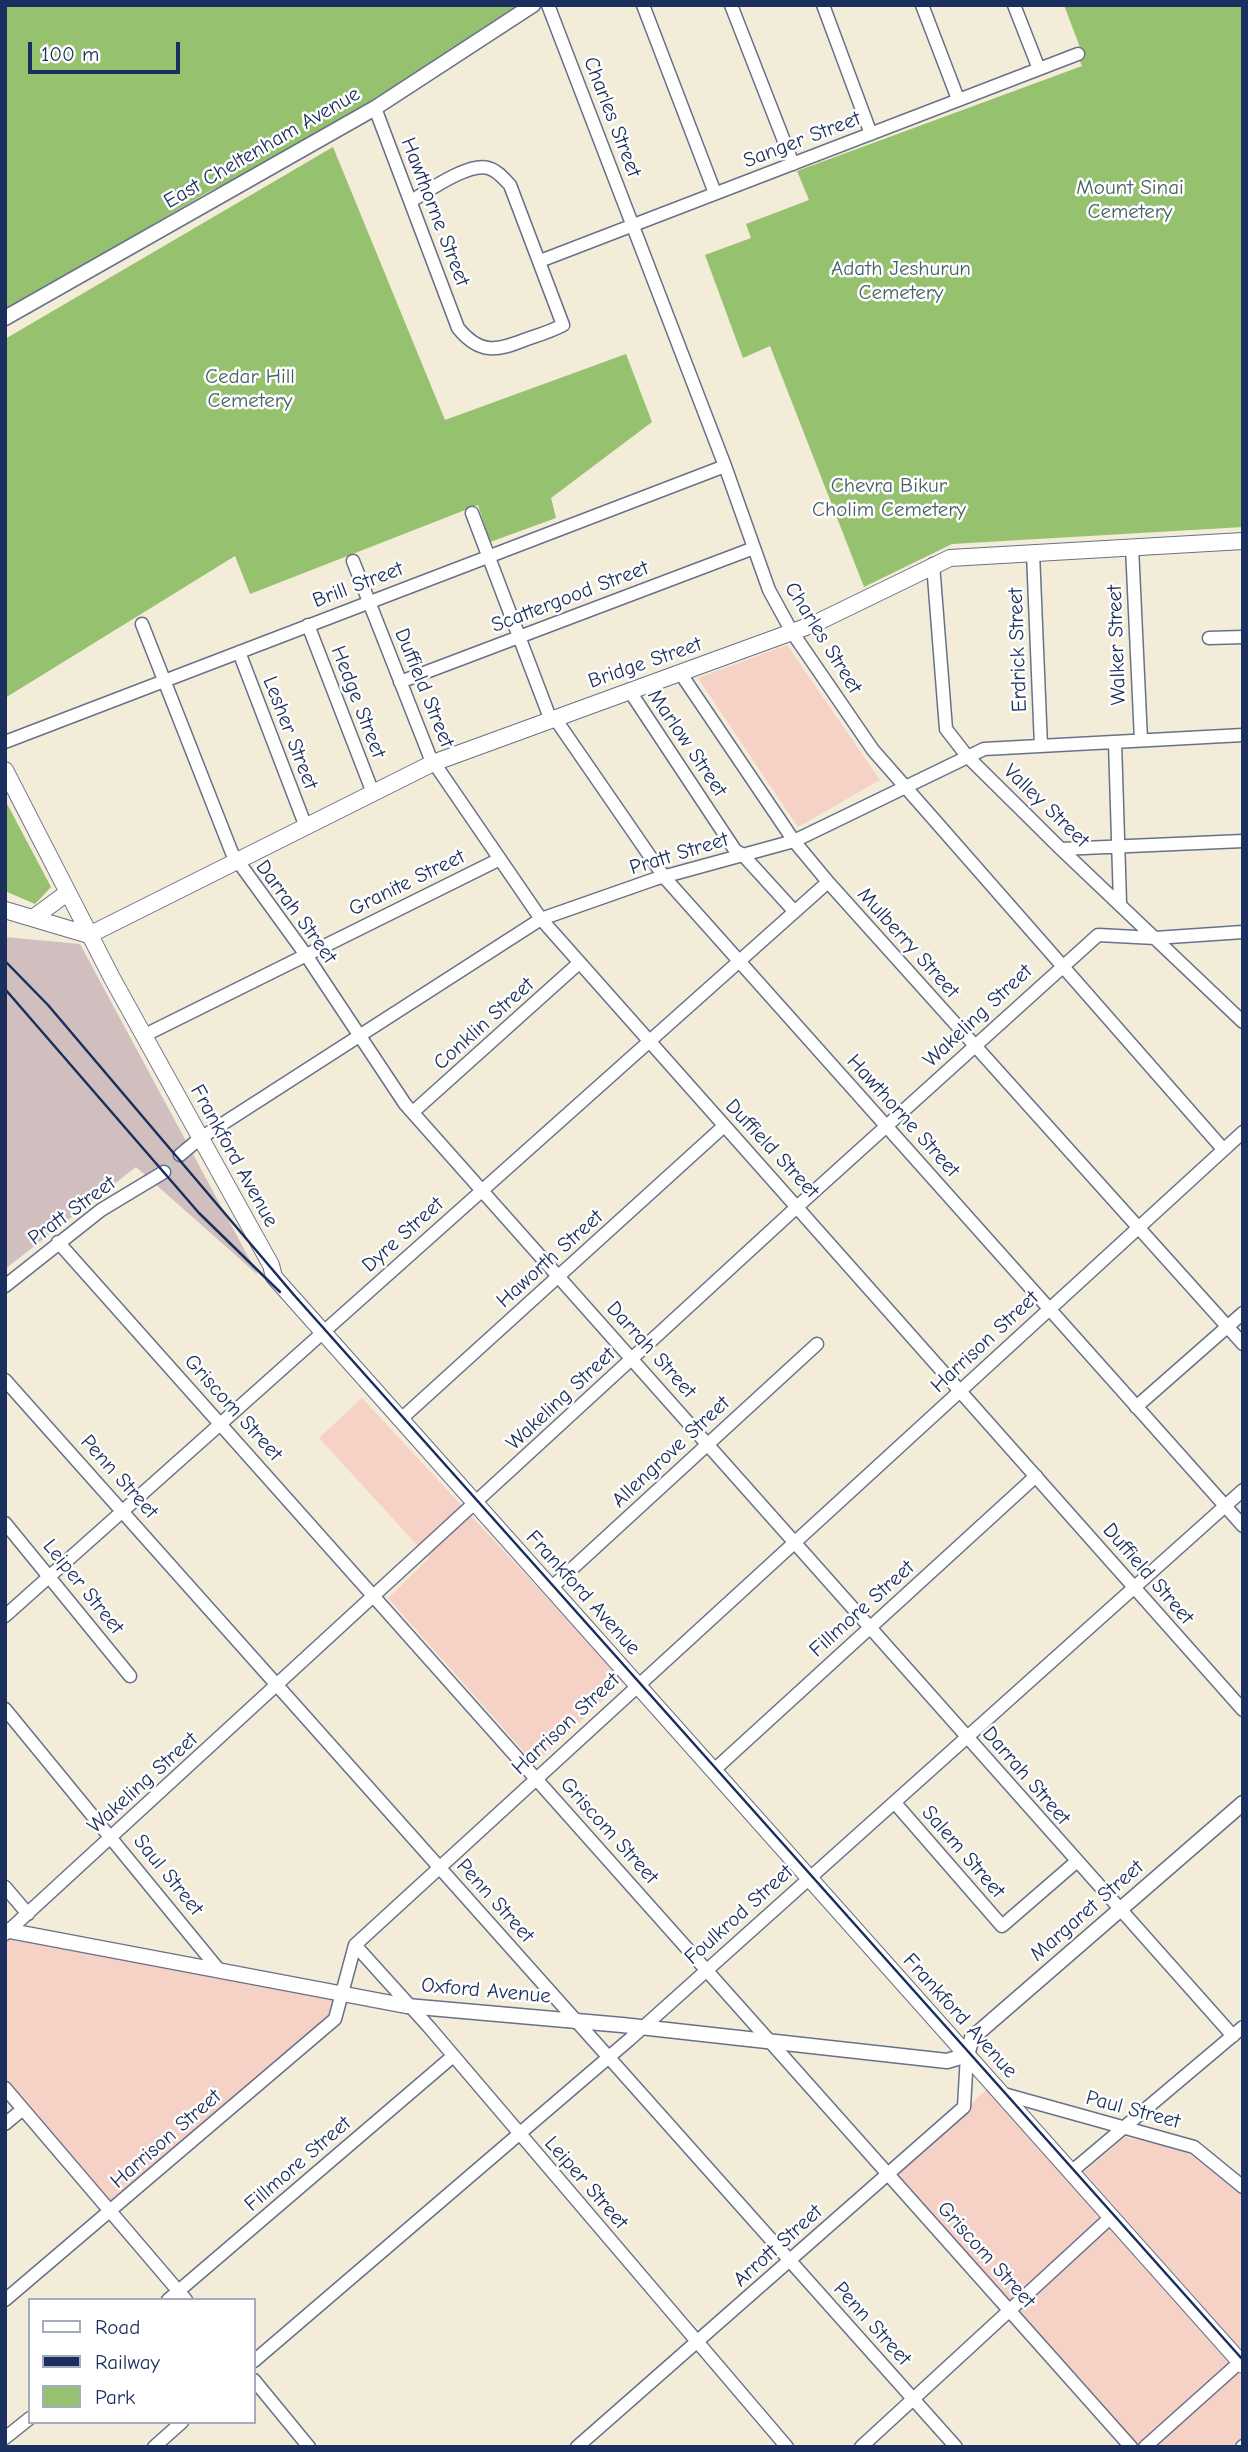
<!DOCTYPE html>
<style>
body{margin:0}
#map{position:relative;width:1248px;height:2452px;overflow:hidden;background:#f3ecd8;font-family:"Comic Neue",sans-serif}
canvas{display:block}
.frame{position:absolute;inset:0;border:7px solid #1b2f5e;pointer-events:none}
.legend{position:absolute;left:28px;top:2298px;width:228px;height:126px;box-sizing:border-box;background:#fff;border:2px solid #a4acbf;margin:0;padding:9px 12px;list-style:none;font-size:21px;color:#1b2f5e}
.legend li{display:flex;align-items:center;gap:14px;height:35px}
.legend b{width:35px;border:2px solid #a4acbf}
.scale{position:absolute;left:28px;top:42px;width:152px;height:32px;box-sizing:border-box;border:4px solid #1b2f5e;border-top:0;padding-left:9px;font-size:21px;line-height:24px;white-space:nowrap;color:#1b2f5e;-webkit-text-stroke:5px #fff;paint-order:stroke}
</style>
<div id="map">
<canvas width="1248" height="2452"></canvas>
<div class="frame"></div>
<ul class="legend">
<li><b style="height:9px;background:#fff"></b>Road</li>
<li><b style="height:9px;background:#1b2f5e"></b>Railway</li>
<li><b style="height:19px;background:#96c16e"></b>Park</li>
</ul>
<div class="scale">100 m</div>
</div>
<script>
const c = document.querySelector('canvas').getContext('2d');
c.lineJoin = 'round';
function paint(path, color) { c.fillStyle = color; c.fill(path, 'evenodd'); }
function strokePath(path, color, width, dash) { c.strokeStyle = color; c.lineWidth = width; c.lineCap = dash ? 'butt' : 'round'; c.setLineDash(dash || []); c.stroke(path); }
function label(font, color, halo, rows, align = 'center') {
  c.font = font + ' "Comic Neue",sans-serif'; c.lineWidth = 5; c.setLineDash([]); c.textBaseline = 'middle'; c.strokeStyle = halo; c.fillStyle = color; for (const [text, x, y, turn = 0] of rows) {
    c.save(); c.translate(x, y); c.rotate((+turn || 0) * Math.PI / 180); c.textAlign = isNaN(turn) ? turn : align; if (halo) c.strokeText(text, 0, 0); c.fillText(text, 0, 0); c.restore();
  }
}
paint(new Path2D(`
 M 787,645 L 880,780 L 798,827 L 698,678 Z
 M 362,1398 L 624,1681 L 535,1764 L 388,1598 L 429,1558 L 319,1438 Z
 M 5,1934 L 342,1994 L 335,2019 L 110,2212 L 5,2088 Z
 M 987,2089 L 1243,2378 L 1243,2447 L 1136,2447 L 894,2175 Z
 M 1125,2137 L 1186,2151 L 1243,2196 L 1243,2352 L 1084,2172 Z`), '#f6d1c6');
paint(new Path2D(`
 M 5,937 L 80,944 L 258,1275 L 136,1167 L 5,1269 Z`), '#d1bfbf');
paint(new Path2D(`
 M 5,5 L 533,5 L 306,147 L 210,191 L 5,311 Z
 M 1064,5 L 1242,5 L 1243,527 L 952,544 L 864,587 L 770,346 L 743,358 L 705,255 L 751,238 L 746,224 L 809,200 L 797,171 L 1082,66 L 1078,57 L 1084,58 Z
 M 333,147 L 445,420 L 626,354 L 652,422 L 551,498 L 556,518 L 490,542 L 478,505 L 250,594 L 235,556 L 5,698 L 5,339 Z
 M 5,800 L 51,887 L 35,904 L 5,891 Z`), '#96c16e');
strokePath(new Path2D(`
 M 164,1172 L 180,1155`), '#c8c6c0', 12, [12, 6]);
const minor = new Path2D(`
 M 548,5 L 725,466 L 769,590 L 792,632 L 873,750 L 1223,1149
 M 643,5 L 715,193
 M 731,5 L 793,164
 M 823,5 L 871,134
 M 922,5 L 958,99
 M 1014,5 L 1039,69
 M 375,108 L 458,328 C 480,355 497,351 527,339 C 539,335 552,331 563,325 L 510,185 C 504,179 497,170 488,168 C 469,162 428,191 411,201
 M 540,261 L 1078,54
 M 472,513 L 550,718
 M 1132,547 L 1141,740
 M 1033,553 L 1041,746
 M 353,561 L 430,757 L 541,919 L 1243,1710
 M 933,564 L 946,729 L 967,756 L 1061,849 L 1243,1022
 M 142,624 L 232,853 L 306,955 L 405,1104 L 1233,2036
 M 308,625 L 373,793
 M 1209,638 L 1243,637
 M 239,652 L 306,827
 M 681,674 L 794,841 L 828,882 L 1243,1344
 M 400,682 L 754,548
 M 629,690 L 735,850 L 743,855 L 794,911
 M 554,717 L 665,878 L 1243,1526
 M 5,742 L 725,466
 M 1115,742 L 1120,903
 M 1061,849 L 1243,841
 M 143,1036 L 500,859
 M 413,1112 L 579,963
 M 180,1155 L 199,1139 L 541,919 L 655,879 L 794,841 L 984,749 L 1243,735
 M 58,1242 L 1131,2447
 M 5,1286 L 101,1210 L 164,1172
 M 5,1380 L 956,2447
 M 1136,1407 L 1243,1313
 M 401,1419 L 724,1126
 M 5,1523 L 130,1676
 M 551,1588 L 817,1344
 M 5,1616 L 828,882
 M 5,1709 L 219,1970
 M 713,1771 L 1036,1476
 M 895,1803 L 1002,1926 L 1076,1862
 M 5,1887 L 28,1914
 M 5,1934 L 798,1206 L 1098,935 L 1155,938 L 1243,932
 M 355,1945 L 429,2027 L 787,2447
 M 5,2088 L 186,2300
 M 1000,2093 L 1194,2147 L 1243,2187
 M 5,2124 L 23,2109
 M 1071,2172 L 1243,2027
 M 5,2300 L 335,2019 L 355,1945 L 1243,1132
 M 168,2300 L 452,2057
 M 254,2361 L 630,2039 L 1243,1490
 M 254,2380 L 309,2447
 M 5,2438 L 30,2418
 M 154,2447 L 182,2422
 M 577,2447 L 964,2107 L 967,2055
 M 861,2447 L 1111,2217
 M 1145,2447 L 1240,2362
 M 1242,2447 L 1243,2446`);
const tertiary = new Path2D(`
 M 5,318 L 375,108 L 533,5
 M 5,1930 L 407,2006 L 622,2025 L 947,2061 L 967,2055 L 972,2038 L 1243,1803`);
const secondary = new Path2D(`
 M 5,770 L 112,978 L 271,1265 L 274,1277 L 1243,2365
 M 5,910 L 89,935
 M 33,918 L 67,893
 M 89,935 L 433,763 L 814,624 L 950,558 L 1243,541`);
strokePath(minor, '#677189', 15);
strokePath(tertiary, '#677189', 17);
strokePath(secondary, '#677189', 18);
strokePath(minor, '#fff', 12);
strokePath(tertiary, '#fff', 14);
strokePath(secondary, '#fff', 16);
strokePath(new Path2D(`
 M 5,961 L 48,1005 L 294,1295 L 1243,2360
 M 5,989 L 199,1213 L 280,1292`), '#1b2f5e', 2.5);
label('21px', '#1b2f5e', '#fff', [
 ["Charles Street",612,117,69],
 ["Sanger Street",802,140,-21],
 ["East Cheltenham Avenue",262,148,-30],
 ["Hawthorne Street",435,212,69],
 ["Brill Street",358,585,-21],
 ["Scattergood Street",570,597,-21],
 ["Charles Street",823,638,58],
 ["Walker Street",1117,645,-92],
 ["Erdrick Street",1018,650,-92],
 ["Bridge Street",645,663,-19],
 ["Duffield Street",424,688,68],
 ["Hedge Street",358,702,69],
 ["Lesher Street",290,733,69],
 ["Marlow Street",687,743,56],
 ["Valley Street",1046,806,44],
 ["Pratt Street",679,854,-17],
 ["Granite Street",407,883,-26],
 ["Darrah Street",296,912,54],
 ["Mulberry Street",908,943,48],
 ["Wakeling Street",978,1016,-43],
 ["Conklin Street",484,1024,-42],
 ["Hawthorne Street",903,1116,48],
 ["Duffield Street",772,1149,47],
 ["Frankford Avenue",234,1156,61],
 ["Pratt Street",72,1211,-36],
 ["Dyre Street",403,1235,-42],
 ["Haworth Street",550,1259,-42],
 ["Harrison Street",985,1342,-43],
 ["Darrah Street",651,1350,48],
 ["Wakeling Street",561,1399,-43],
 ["Griscom Street",233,1408,48],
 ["Allengrove Street",671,1452,-43],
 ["Penn Street",119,1477,48],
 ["Duffield Street",1148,1574,49],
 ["Leiper Street",83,1587,51],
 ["Frankford Avenue",583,1593,48],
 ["Fillmore Street",862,1609,-42],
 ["Harrison Street",566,1724,-43],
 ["Darrah Street",1026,1776,49],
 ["Wakeling Street",143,1783,-42],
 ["Griscom Street",609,1831,48],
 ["Salem Street",963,1852,49],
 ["Saul Street",168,1875,51],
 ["Penn Street",495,1901,48],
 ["Margaret Street",1087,1911,-41],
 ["Foulkrod Street",739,1915,-42],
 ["Oxford Avenue",486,1991,5],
 ["Frankford Avenue",960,2016,48],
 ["Paul Street",1133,2110,15],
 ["Harrison Street",166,2139,-41],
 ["Fillmore Street",298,2164,-41],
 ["Leiper Street",586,2183,49],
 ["Arrott Street",778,2246,-42],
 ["Griscom Street",986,2255,48],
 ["Penn Street",872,2324,48]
]);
label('21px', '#466264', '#fff', [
 ["Mount Sinai",1130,188],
 ["Cemetery",1130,212],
 ["Adath Jeshurun",901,269],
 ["Cemetery",901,293],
 ["Cedar Hill",250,377],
 ["Cemetery",250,401],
 ["Chevra Bikur",889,486],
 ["Cholim Cemetery",889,510]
]);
</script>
